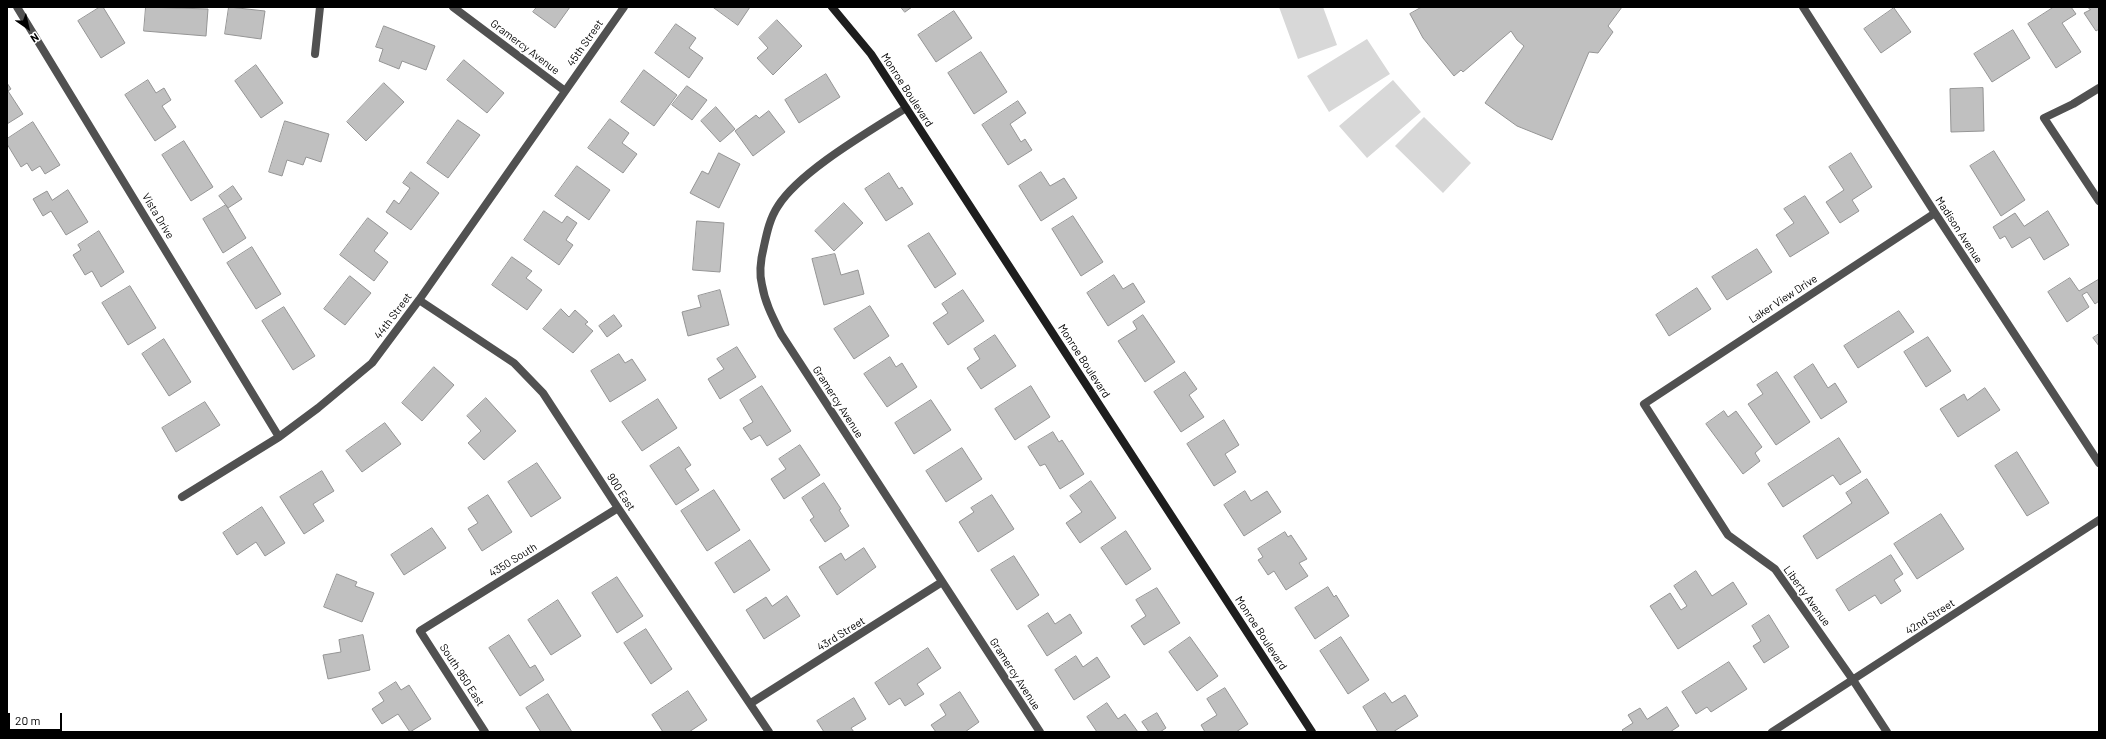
<!DOCTYPE html>
<style>
body{margin:0}
#map{position:relative;width:2106px;height:739px;overflow:hidden;background:#fff;font-family:Barlow,sans-serif}
canvas{display:block}
.frame{position:absolute;inset:0;border:8px solid #000;pointer-events:none}
.north{position:absolute;left:8px;top:8px;width:40px;height:40px;-webkit-text-stroke:3px #fff;paint-order:stroke;rotate:146deg;font-size:11px;font-weight:700;line-height:16px;text-align:center;color:#000}
.north::after{content:'';display:block;margin:auto;width:14px;height:18px;background:#000;clip-path:polygon(50% 0,100% 100%,50% 72%,0 100%)}
.scale{position:absolute;left:8px;top:713px;width:54px;height:18px;box-sizing:border-box;border:2px solid #000;border-top:0;padding-left:5px;font-size:12px;line-height:14px;white-space:nowrap;color:#000;-webkit-text-stroke:3px #fff;paint-order:stroke}
</style>
<div id="map">
<canvas width="2106" height="739"></canvas>
<div class="frame"></div>
<div class="north">N</div>
<div class="scale">20 m</div>
</div>
<script>
const c = document.querySelector('canvas').getContext('2d');
c.lineJoin = 'round';
function paint(path, color) { c.fillStyle = color; c.fill(path, 'evenodd'); }
function strokePath(path, color, width, dash) { c.strokeStyle = color; c.lineWidth = width; c.lineCap = dash ? 'butt' : 'round'; c.setLineDash(dash || []); c.stroke(path); }
function label(font, color, halo, rows, align = 'center') {
  c.font = font + ' Barlow,sans-serif'; c.lineWidth = 3.5; c.setLineDash([]); c.textBaseline = 'middle'; c.strokeStyle = halo; c.fillStyle = color; for (const [text, x, y, turn = 0] of rows) {
    c.save(); c.translate(x, y); c.rotate((+turn || 0) * Math.PI / 180); c.textAlign = isNaN(turn) ? turn : align; if (halo) c.strokeText(text, 0, 0); c.fillText(text, 0, 0); c.restore();
  }
}
paint(new Path2D(`
 M 1279,7 L 1323,7 L 1337,45 L 1298,59 Z
 M 1367,39 L 1390,74 L 1329,112 L 1307,76 Z
 M 1393,80 L 1421,112 L 1367,158 L 1339,126 Z
 M 1424,117 L 1471,163 L 1443,193 L 1395,146 Z`), '#d8d8d8');
const building = new Path2D(`
 M 100,7 L 103,7 L 125,43 L 101,58 L 78,21 Z
 M 146,7 L 208,9 L 206,36 L 144,31 Z
 M 229,7 L 265,11 L 261,39 L 225,34 Z
 M 537,7 L 570,7 L 555,28 L 533,12 Z
 M 713,7 L 750,7 L 738,25 Z
 M 901,7 L 912,7 L 905,12 Z
 M 1422,7 L 1622,7 L 1608,26 L 1613,32 L 1598,53 L 1589,52 L 1552,140 L 1517,126 L 1485,103 L 1524,46 L 1517,40 L 1511,31 L 1463,72 L 1461,70 L 1454,76 L 1423,38 L 1410,14 Z
 M 2054,7 L 2071,7 L 2076,14 L 2062,23 L 2081,52 L 2056,68 L 2028,24 Z
 M 2088,7 L 2099,7 L 2099,29 L 2096,31 L 2084,13 L 2090,10 Z
 M 1894,8 L 1911,32 L 1881,53 L 1864,29 Z
 M 954,11 L 972,38 L 936,62 L 918,35 Z
 M 777,20 L 802,46 L 773,75 L 757,58 L 768,48 L 759,38 Z
 M 676,24 L 696,38 L 689,48 L 703,58 L 689,78 L 655,53 Z
 M 384,26 L 435,46 L 426,70 L 402,61 L 399,69 L 379,61 L 383,49 L 376,47 Z
 M 2013,30 L 2030,58 L 1992,82 L 1974,54 Z
 M 981,52 L 1007,92 L 974,114 L 948,73 Z
 M 464,60 L 504,93 L 487,113 L 447,80 Z
 M 256,65 L 283,103 L 261,118 L 235,81 Z
 M 644,70 L 677,95 L 654,126 L 621,102 Z
 M 826,74 L 840,97 L 799,123 L 785,100 Z
 M 148,80 L 156,93 L 164,88 L 171,100 L 162,106 L 176,127 L 155,141 L 125,95 Z
 M 7,83 L 11,89 L 8,91 L 23,114 L 7,124 Z
 M 384,83 L 404,102 L 366,141 L 347,122 Z
 M 687,86 L 707,100 L 692,120 L 672,105 Z
 M 1983,88 L 1984,131 L 1951,132 L 1950,89 Z
 M 1018,101 L 1026,113 L 1010,124 L 1021,142 L 1025,139 L 1032,150 L 1008,165 L 982,125 Z
 M 716,107 L 735,129 L 720,142 L 701,121 Z
 M 769,111 L 785,132 L 753,156 L 735,131 L 756,115 L 759,118 Z
 M 610,119 L 629,133 L 622,143 L 637,154 L 623,173 L 588,148 Z
 M 458,120 L 480,135 L 448,178 L 427,163 Z
 M 285,121 L 329,134 L 321,162 L 306,157 L 303,165 L 287,160 L 282,176 L 269,172 Z
 M 33,122 L 60,165 L 45,174 L 40,166 L 32,171 L 27,163 L 21,167 L 7,144 L 7,139 Z
 M 184,141 L 213,187 L 191,201 L 162,155 Z
 M 1994,151 L 2025,200 L 2001,216 L 1970,166 Z
 M 719,153 L 740,164 L 719,208 L 690,193 L 702,171 L 708,174 Z
 M 1851,153 L 1872,187 L 1852,200 L 1859,211 L 1840,223 L 1826,202 L 1844,190 L 1829,167 Z
 M 577,166 L 610,190 L 589,220 L 555,196 Z
 M 411,172 L 439,193 L 411,230 L 386,212 L 394,200 L 399,204 L 410,188 L 403,183 Z
 M 1041,172 L 1050,186 L 1064,178 L 1077,198 L 1041,221 L 1019,186 Z
 M 889,173 L 899,189 L 902,187 L 913,204 L 886,221 L 865,189 Z
 M 233,186 L 242,199 L 228,208 L 219,196 Z
 M 68,190 L 88,222 L 66,235 L 51,211 L 43,216 L 33,199 L 47,191 L 52,200 Z
 M 1805,196 L 1829,233 L 1790,257 L 1776,235 L 1794,223 L 1784,209 Z
 M 844,203 L 863,223 L 834,251 L 815,231 Z
 M 226,205 L 246,238 L 223,253 L 203,219 Z
 M 544,211 L 562,223 L 567,216 L 577,223 L 566,240 L 573,245 L 559,265 L 524,240 Z
 M 2048,211 L 2069,245 L 2044,260 L 2030,237 L 2012,248 L 2005,236 L 2000,239 L 1993,227 L 2015,213 L 2024,226 Z
 M 1073,216 L 1103,262 L 1081,276 L 1052,229 Z
 M 368,218 L 388,233 L 374,251 L 388,262 L 374,281 L 340,255 Z
 M 697,221 L 724,223 L 720,272 L 693,270 Z
 M 99,231 L 124,272 L 101,287 L 92,271 L 85,275 L 73,255 L 81,250 L 78,245 Z
 M 929,233 L 956,274 L 935,288 L 908,246 Z
 M 252,247 L 281,294 L 256,309 L 227,263 Z
 M 1757,249 L 1772,272 L 1727,300 L 1712,277 Z
 M 835,254 L 841,275 L 858,270 L 864,294 L 824,305 L 812,259 Z
 M 512,257 L 532,271 L 526,278 L 542,290 L 527,310 L 492,285 Z
 M 1114,275 L 1123,289 L 1133,283 L 1145,302 L 1108,326 L 1087,293 Z
 M 350,276 L 371,293 L 345,325 L 324,309 Z
 M 2070,278 L 2079,291 L 2099,279 L 2099,301 L 2095,304 L 2087,292 L 2082,295 L 2089,307 L 2067,322 L 2048,292 Z
 M 130,286 L 156,328 L 128,345 L 102,303 Z
 M 1697,288 L 1711,309 L 1669,336 L 1656,315 Z
 M 720,290 L 729,325 L 688,336 L 682,312 L 701,307 L 698,296 Z
 M 963,290 L 984,321 L 948,345 L 933,323 L 948,313 L 942,304 Z
 M 870,306 L 889,336 L 854,359 L 834,329 Z
 M 284,307 L 315,356 L 293,370 L 262,321 Z
 M 561,309 L 569,317 L 575,310 L 588,322 L 585,324 L 593,331 L 573,353 L 543,329 Z
 M 1899,311 L 1914,332 L 1858,368 L 1844,346 Z
 M 614,315 L 622,326 L 607,337 L 599,326 Z
 M 1143,315 L 1175,362 L 1145,382 L 1118,341 L 1137,329 L 1133,322 Z
 M 2099,334 L 2099,346 L 2093,338 Z
 M 995,335 L 1016,366 L 981,389 L 967,368 L 980,359 L 974,349 Z
 M 1928,337 L 1951,371 L 1926,387 L 1904,352 Z
 M 164,339 L 191,382 L 169,396 L 142,354 Z
 M 737,347 L 756,377 L 720,399 L 708,379 L 724,369 L 717,359 Z
 M 619,354 L 625,363 L 632,359 L 646,380 L 610,402 L 591,371 Z
 M 890,357 L 896,367 L 902,363 L 917,387 L 887,407 L 864,374 Z
 M 1813,364 L 1828,388 L 1835,383 L 1847,402 L 1821,419 L 1794,377 Z
 M 434,367 L 454,385 L 422,421 L 402,403 Z
 M 1185,372 L 1197,389 L 1189,395 L 1204,417 L 1181,432 L 1154,392 Z
 M 1777,372 L 1810,422 L 1776,445 L 1748,404 L 1763,394 L 1757,385 Z
 M 762,386 L 791,431 L 767,446 L 760,435 L 751,440 L 743,428 L 753,422 L 740,400 Z
 M 1031,386 L 1050,417 L 1015,440 L 995,409 Z
 M 1985,388 L 2000,410 L 1958,437 L 1940,409 L 1964,394 L 1967,400 Z
 M 486,398 L 516,431 L 484,460 L 468,443 L 481,431 L 467,416 Z
 M 658,399 L 677,428 L 642,451 L 622,422 Z
 M 931,400 L 951,430 L 914,454 L 895,423 Z
 M 205,402 L 220,425 L 176,452 L 162,428 Z
 M 1724,411 L 1728,417 L 1736,411 L 1762,447 L 1755,453 L 1760,461 L 1743,474 L 1706,424 Z
 M 1224,420 L 1239,445 L 1225,454 L 1236,472 L 1214,486 L 1187,444 Z
 M 385,423 L 401,444 L 362,472 L 346,451 Z
 M 1053,432 L 1059,442 L 1062,440 L 1084,474 L 1060,489 L 1045,464 L 1040,466 L 1028,447 Z
 M 1839,438 L 1861,472 L 1840,485 L 1833,475 L 1783,507 L 1768,484 Z
 M 800,445 L 820,475 L 784,499 L 771,479 L 786,469 L 779,459 Z
 M 679,447 L 691,465 L 685,469 L 699,490 L 676,505 L 650,466 Z
 M 962,448 L 982,479 L 946,502 L 926,471 Z
 M 2017,452 L 2049,503 L 2027,516 L 1995,466 Z
 M 537,463 L 561,498 L 531,517 L 508,482 Z
 M 322,471 L 334,491 L 313,504 L 324,521 L 304,534 L 280,497 Z
 M 1867,479 L 1889,513 L 1817,559 L 1803,536 L 1852,503 L 1846,493 Z
 M 1091,481 L 1116,518 L 1080,543 L 1066,523 L 1082,512 L 1070,496 Z
 M 824,483 L 841,509 L 839,510 L 849,526 L 825,542 L 810,520 L 814,517 L 802,498 Z
 M 714,490 L 740,530 L 707,551 L 681,511 Z
 M 1245,491 L 1251,501 L 1267,491 L 1281,512 L 1244,536 L 1224,505 Z
 M 488,495 L 512,532 L 482,551 L 468,529 L 478,523 L 468,508 Z
 M 992,495 L 1014,529 L 978,552 L 959,522 L 974,512 L 971,508 Z
 M 262,507 L 285,543 L 265,556 L 256,542 L 237,555 L 223,533 Z
 M 1941,514 L 1964,549 L 1917,579 L 1894,544 Z
 M 432,528 L 446,548 L 404,575 L 391,555 Z
 M 1126,531 L 1151,569 L 1126,585 L 1101,548 Z
 M 1285,532 L 1288,537 L 1291,535 L 1307,559 L 1299,563 L 1308,576 L 1286,590 L 1274,571 L 1268,575 L 1258,560 L 1263,557 L 1258,549 Z
 M 750,540 L 770,570 L 734,593 L 715,563 Z
 M 864,548 L 876,567 L 837,595 L 819,567 L 841,553 L 845,560 Z
 M 1891,555 L 1903,574 L 1894,580 L 1901,591 L 1881,604 L 1875,595 L 1849,611 L 1836,590 Z
 M 1014,556 L 1039,595 L 1017,610 L 991,570 Z
 M 1696,571 L 1712,596 L 1733,582 L 1747,604 L 1678,649 L 1650,606 L 1670,593 L 1681,610 L 1687,606 L 1674,586 Z
 M 337,574 L 357,582 L 355,586 L 374,593 L 362,622 L 324,607 Z
 M 617,577 L 643,616 L 617,633 L 592,593 Z
 M 1328,587 L 1334,597 L 1336,595 L 1349,616 L 1315,639 L 1295,608 Z
 M 1157,588 L 1180,623 L 1144,645 L 1131,626 L 1146,616 L 1136,600 Z
 M 787,596 L 800,616 L 764,639 L 746,610 L 766,597 L 772,606 Z
 M 558,600 L 581,636 L 551,655 L 528,620 Z
 M 1048,613 L 1055,624 L 1070,614 L 1082,633 L 1047,656 L 1028,626 Z
 M 1769,615 L 1789,647 L 1764,663 L 1753,646 L 1761,641 L 1752,626 Z
 M 646,629 L 672,669 L 651,684 L 624,643 Z
 M 363,635 L 370,670 L 328,679 L 323,655 L 341,652 L 339,640 Z
 M 509,635 L 530,668 L 535,665 L 544,680 L 520,696 L 489,648 Z
 M 1190,637 L 1218,676 L 1197,691 L 1169,652 Z
 M 1341,637 L 1369,680 L 1348,694 L 1320,651 Z
 M 928,648 L 941,668 L 917,684 L 924,694 L 905,706 L 900,698 L 889,705 L 875,683 Z
 M 1076,656 L 1083,667 L 1097,657 L 1110,677 L 1074,700 L 1055,670 Z
 M 1729,662 L 1747,689 L 1711,712 L 1707,707 L 1696,714 L 1682,692 Z
 M 396,682 L 401,690 L 409,685 L 431,719 L 410,732 L 398,714 L 382,724 L 372,709 L 384,701 L 379,693 Z
 M 1225,688 L 1248,724 L 1236,732 L 1205,732 L 1201,725 L 1217,715 L 1207,699 Z
 M 688,691 L 707,720 L 689,732 L 663,732 L 652,715 Z
 M 960,692 L 979,722 L 965,732 L 936,732 L 931,725 L 946,715 L 940,705 Z
 M 1385,693 L 1392,703 L 1405,695 L 1418,716 L 1393,732 L 1378,732 L 1363,707 Z
 M 548,694 L 572,732 L 541,732 L 526,708 Z
 M 854,698 L 866,719 L 851,728 L 854,732 L 824,732 L 817,721 Z
 M 1107,703 L 1118,719 L 1125,714 L 1138,732 L 1097,732 L 1087,717 Z
 M 1667,707 L 1679,726 L 1670,732 L 1624,732 L 1622,730 L 1633,723 L 1628,715 L 1640,708 L 1647,719 Z
 M 1157,713 L 1166,728 L 1160,732 L 1149,732 L 1142,722 Z`);
paint(building, '#c0c0c0');
strokePath(building, '#959595', 1);
strokePath(new Path2D(`
 M 17,7 L 279,437
 M 453,7 L 565,91
 M 1803,7 L 1935,213 L 2099,463
 M 315,54 L 320,7
 M 2099,88 L 2073,104 L 2044,118 L 2099,201
 M 906,108 C 870,131 800,171 778,206 C 770,218 767,232 764,246 C 761,258 759,274 762,285 C 765,303 773,318 781,334 L 1040,732
 M 419,300 L 514,363 L 543,393 L 618,508 L 769,732
 M 182,497 L 279,437 L 318,408 L 372,363 L 419,300 L 624,7
 M 751,703 L 942,582
 M 485,732 L 420,631 L 618,508
 M 1772,732 L 2099,520
 M 1887,732 L 1853,680 L 1775,569 L 1728,535 L 1644,404 L 1935,213`), '#515151', 8);
strokePath(new Path2D(`
 M 832,7 L 871,54 L 1312,732`), '#1e1e1e', 8);
label('11px', '#000', '#fff', [
 ["45th Street",585,43,-55],
 ["Gramercy Avenue",525,47,37],
 ["Monroe Boulevard",907,90,57],
 ["Vista Drive",158,216,59],
 ["Madison Avenue",1959,230,57],
 ["Laker View Drive",1783,299,-33],
 ["44th Street",393,316,-53],
 ["Monroe Boulevard",1084,361,57],
 ["Gramercy Avenue",838,402,57],
 ["900 East",621,492,57],
 ["4350 South",513,560,-32],
 ["Liberty Avenue",1807,596,54],
 ["42nd Street",1930,617,-33],
 ["Monroe Boulevard",1261,633,57],
 ["43rd Street",841,634,-32],
 ["Gramercy Avenue",1015,674,57],
 ["South 950 East",462,675,57]
]);
</script>
